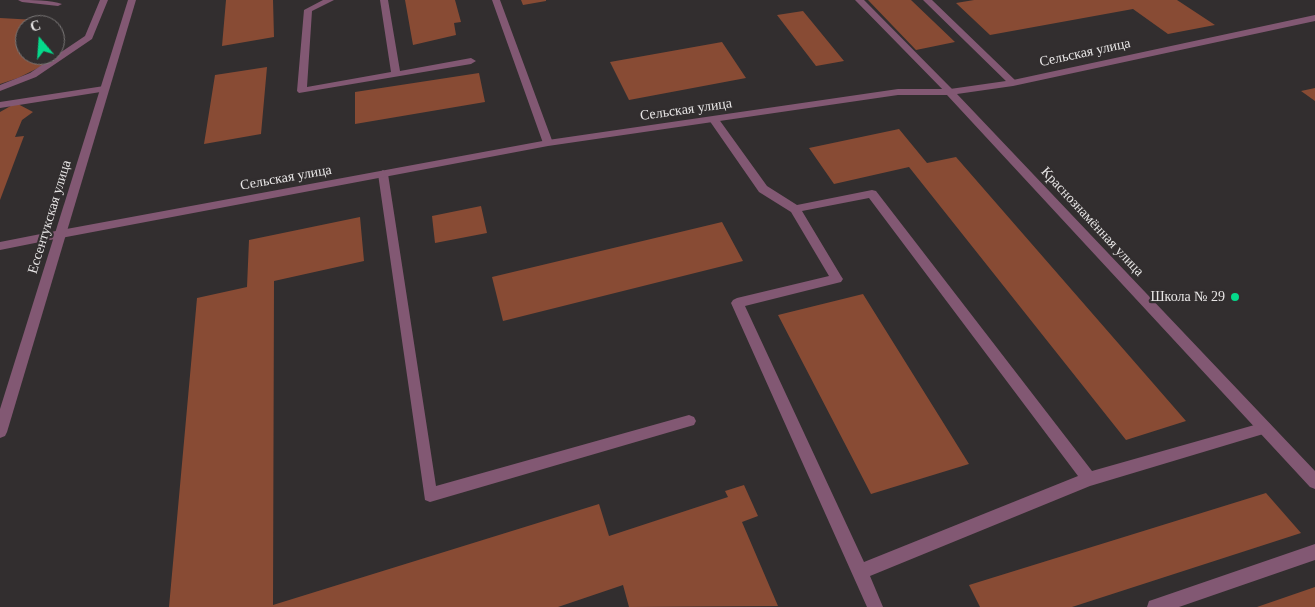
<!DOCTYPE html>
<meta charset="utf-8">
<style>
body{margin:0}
#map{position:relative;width:1315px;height:607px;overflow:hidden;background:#322e2f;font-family:"Times New Roman",serif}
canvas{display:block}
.north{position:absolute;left:15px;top:15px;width:50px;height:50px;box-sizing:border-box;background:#322e2f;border:1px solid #7b7878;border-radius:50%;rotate:342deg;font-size:14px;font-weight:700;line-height:20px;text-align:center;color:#e8e6e6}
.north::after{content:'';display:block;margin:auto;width:18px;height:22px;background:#05d98b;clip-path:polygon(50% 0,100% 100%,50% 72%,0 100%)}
</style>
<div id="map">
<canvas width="1315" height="607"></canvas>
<div class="north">С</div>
</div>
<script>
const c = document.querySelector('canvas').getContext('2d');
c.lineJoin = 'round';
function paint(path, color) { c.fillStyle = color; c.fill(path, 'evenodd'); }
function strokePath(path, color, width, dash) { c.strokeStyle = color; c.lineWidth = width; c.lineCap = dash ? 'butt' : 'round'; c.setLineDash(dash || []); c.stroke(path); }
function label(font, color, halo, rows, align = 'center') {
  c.font = font + ' "Times New Roman",serif'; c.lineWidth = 4.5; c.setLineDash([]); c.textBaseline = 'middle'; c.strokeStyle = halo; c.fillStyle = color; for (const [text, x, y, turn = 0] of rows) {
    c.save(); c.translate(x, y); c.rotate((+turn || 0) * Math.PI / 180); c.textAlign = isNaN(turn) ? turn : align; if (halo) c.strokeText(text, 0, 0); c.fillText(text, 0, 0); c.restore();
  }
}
paint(new Path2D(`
 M 226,0 L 273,0 L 274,37 L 222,46 Z
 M 405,0 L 455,0 L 461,22 L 454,23 L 456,35 L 413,45 Z
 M 521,0 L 546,0 L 546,1 L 523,5 Z
 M 868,0 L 911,0 L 955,42 L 916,50 Z
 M 974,0 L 1177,0 L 1215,25 L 1168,34 L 1133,9 L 990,35 L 956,3 Z
 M 803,11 L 844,61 L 816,66 L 777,15 Z
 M 0,18 L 36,20 L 53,25 L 25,25 L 25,55 L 55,55 L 55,26 L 60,28 L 64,36 L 60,49 L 48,63 L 18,78 L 0,84 Z
 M 722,42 L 746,78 L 629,100 L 610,62 Z
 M 267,67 L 261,134 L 204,144 L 215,75 Z
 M 479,73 L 485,102 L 355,124 L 355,92 Z
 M 1315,88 L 1315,101 L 1301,91 Z
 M 16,103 L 33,112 L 22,120 L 15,137 L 24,136 L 0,200 L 0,112 Z
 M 899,129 L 927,163 L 956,157 L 1186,421 L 1126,440 L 909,167 L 834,184 L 809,148 Z
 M 481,206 L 487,233 L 435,243 L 432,216 Z
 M 360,217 L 364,261 L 274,281 L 273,605 L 599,504 L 609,536 L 728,497 L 725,491 L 744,485 L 758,516 L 742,522 L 778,606 L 629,607 L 623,585 L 558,607 L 169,607 L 197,298 L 247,287 L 249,240 Z
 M 722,222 L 743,261 L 503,321 L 492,277 Z
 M 863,294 L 969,464 L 871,494 L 778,315 Z
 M 1266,493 L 1301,533 L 1072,607 L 980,607 L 969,585 Z
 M 1315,587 L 1315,607 L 1257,607 Z`), '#884b34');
paint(new Path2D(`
 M 18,0 C 31,0 52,0 62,4 L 58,6 L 22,2 Z
 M 100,0 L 108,0 L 92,39 L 36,77 L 0,91 L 0,85 L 30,73 L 85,36 Z
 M 323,0 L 334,0 L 312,11 L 307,87 L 391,72 L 380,0 L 388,0 L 400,71 L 471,58 L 476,61 L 471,64 L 299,93 L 297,91 L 304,10 Z
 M 492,0 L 500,0 L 553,143 L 552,145 L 544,145 L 543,143 Z
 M 855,0 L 864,0 L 953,90 L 953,94 L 947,94 Z
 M 923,0 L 932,0 L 1016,81 L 1016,85 L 1010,85 Z
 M 104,86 L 109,89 L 107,91 L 0,108 L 0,102 Z
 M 714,117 L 718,118 L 767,186 L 797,205 L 872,190 L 876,191 L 1092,471 L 1265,422 L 1270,424 L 1272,428 L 1270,432 L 1090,486 L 870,576 L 883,607 L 867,607 L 731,303 L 733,300 L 737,298 L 829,276 L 791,212 L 759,192 L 709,120 ZM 869,198 L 1078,476 L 864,562 L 745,306 L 841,282 L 843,279 L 841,276 L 802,211 Z
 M 383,170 L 388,174 L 436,486 L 689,415 L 694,417 L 696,421 L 694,425 L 430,502 L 425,500 L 378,174 Z
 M 61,230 L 67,234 L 65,237 L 0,250 L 0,242 Z`), '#825873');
paint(new Path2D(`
 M 1315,15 L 1315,21 L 1013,86 L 957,94 L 1315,471 L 1315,489 L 1310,487 L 947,95 L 898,95 L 548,146 L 61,238 L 55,234 L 61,230 L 548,140 L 898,89 L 950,89 L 1013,80 Z
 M 1315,544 L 1315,560 L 1179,607 L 1147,607 L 1149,601 L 1155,599 Z`), '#825873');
paint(new Path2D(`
 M 128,0 L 136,0 L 7,432 L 5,436 L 0,438 L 0,409 Z`), '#825873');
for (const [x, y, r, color] of [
 [1235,297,5,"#05d98b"]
]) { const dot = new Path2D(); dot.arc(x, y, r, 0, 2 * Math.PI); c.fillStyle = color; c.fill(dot); strokePath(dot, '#322e2f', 2); }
label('14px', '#e8e6e6', '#322e2f', [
 ["Сельская улица",1085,53,-12],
 ["Сельская улица",686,110,-8],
 ["Сельская улица",286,178,-10],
 ["Ессентукская улица",50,217,-73],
 ["Краснознамённая улица",1092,222,47]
]);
label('14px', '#e8e6e6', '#322e2f', [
 ["Школа № 29",1225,297]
], 'right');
</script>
